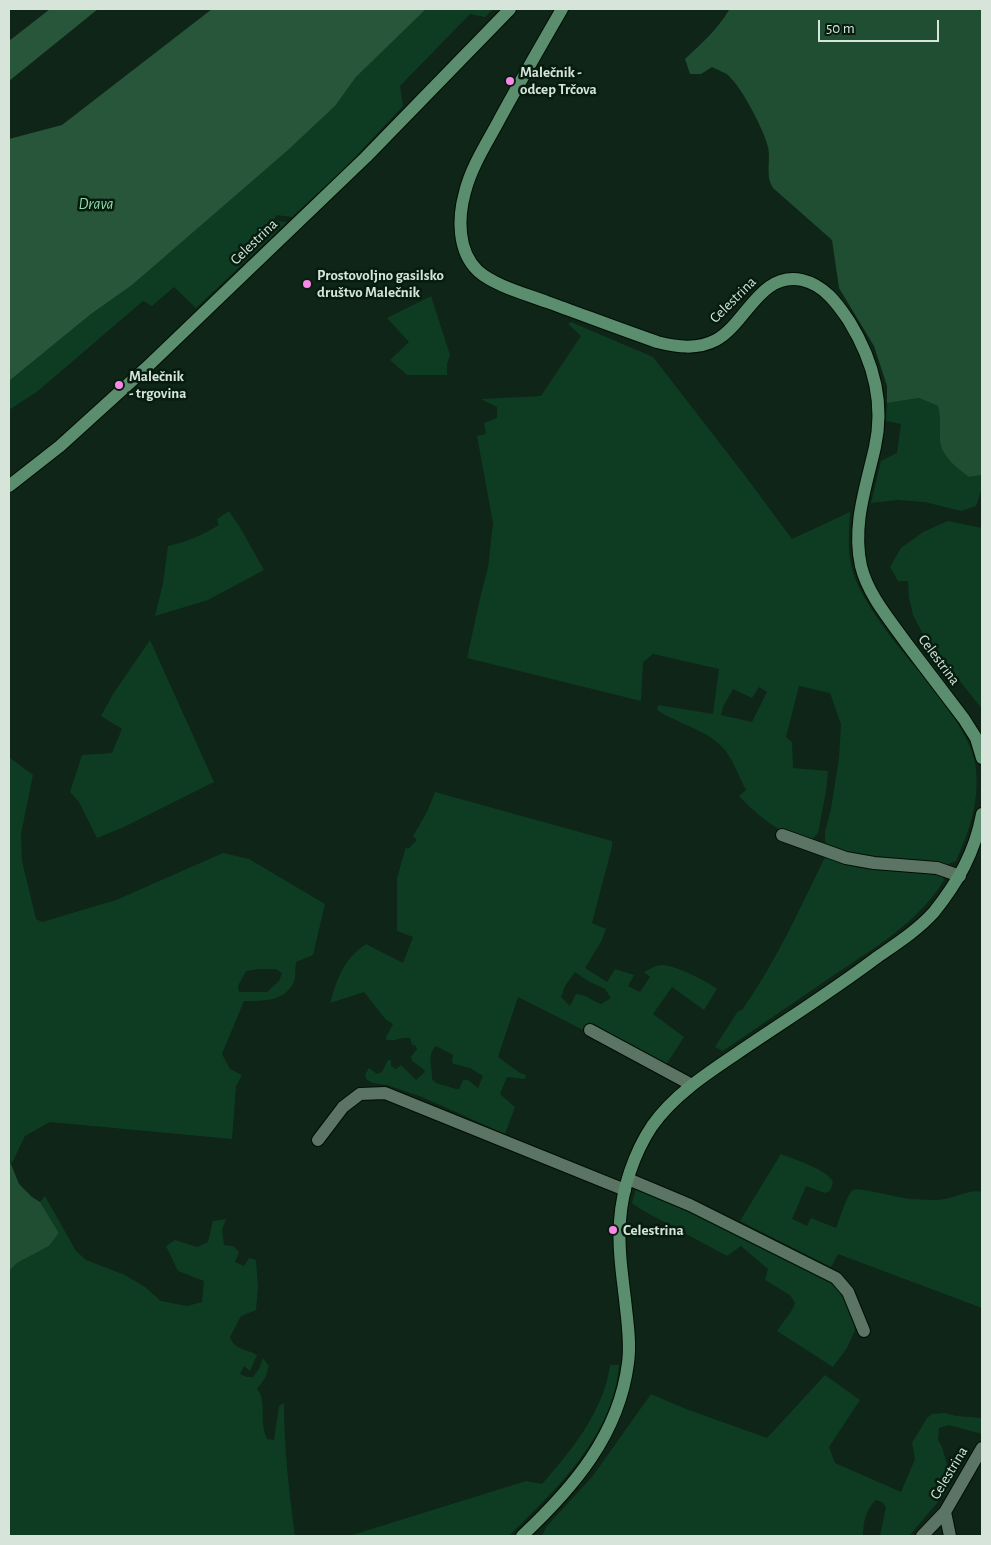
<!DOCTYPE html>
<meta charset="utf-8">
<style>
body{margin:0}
#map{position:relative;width:991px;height:1545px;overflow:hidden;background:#0e2517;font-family:"Alegreya Sans",sans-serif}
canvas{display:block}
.frame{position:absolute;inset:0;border:10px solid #d6e4da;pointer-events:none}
.scale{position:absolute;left:818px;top:20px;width:121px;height:22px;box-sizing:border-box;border:2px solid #d6e4da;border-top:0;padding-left:6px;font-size:15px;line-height:18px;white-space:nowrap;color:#d6e4da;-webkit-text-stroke:4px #051c0e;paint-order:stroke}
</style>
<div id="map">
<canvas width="991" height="1545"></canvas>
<div class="frame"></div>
<div class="scale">50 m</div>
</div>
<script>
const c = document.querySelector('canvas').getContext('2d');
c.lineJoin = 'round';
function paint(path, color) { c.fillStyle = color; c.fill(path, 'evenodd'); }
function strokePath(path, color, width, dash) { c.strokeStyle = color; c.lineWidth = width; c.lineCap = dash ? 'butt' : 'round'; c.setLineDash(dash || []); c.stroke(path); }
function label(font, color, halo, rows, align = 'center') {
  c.font = font + ' "Alegreya Sans",sans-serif'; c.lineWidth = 5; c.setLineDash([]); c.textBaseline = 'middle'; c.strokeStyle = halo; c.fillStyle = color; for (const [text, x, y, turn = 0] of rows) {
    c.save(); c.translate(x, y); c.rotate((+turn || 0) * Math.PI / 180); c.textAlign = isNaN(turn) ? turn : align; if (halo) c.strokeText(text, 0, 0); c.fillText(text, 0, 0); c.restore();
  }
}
paint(new Path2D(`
 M 426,9 L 493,9 L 485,17 L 470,14 L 400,86 L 403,106 L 342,171 L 292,217 L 276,215 L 274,221 L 287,222 L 196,308 L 174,287 L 152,306 L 143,301 L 38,391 L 9,410 L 9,381 L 91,314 L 132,285 L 287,151 L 335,106 L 356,77 Z
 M 431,296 L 450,355 L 447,364 L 447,375 L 407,375 L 390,360 L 409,342 L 387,318 Z
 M 571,322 L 653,357 L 743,473 L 792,539 L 850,512 C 849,531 847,551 852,569 C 858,591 873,611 885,629 C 910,664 967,721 975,762 C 981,797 970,830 956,861 L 948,864 L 865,858 L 828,847 L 825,841 L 825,832 L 831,809 L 839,758 L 841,724 L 830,693 L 799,686 L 786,737 L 792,742 L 793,768 L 828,771 L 826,791 L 818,833 L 810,841 C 781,835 759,817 739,796 L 746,790 C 739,777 734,761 724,749 C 708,730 678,724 657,710 L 658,705 L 713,714 L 719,669 L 653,654 L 643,662 L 641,701 L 467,658 L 481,594 L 488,568 L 493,523 L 477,436 L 486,434 L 484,423 L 497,418 L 497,407 L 481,399 L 541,396 L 581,336 L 568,324 ZM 759,687 L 767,692 L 752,722 L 721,715 L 723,707 L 733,689 L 752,698 Z
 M 919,398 L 938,406 C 941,418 939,429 940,441 C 941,456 958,469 969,477 L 982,475 L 982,488 L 976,506 L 961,511 L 925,502 L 897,500 L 871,503 L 881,461 L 897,453 L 901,424 L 886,421 L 887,403 Z
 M 229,511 L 241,529 L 264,570 L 208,600 L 155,616 L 163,583 L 168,546 C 186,542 203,535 219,525 L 217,519 Z
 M 948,521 L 982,528 L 982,709 L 924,636 L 913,615 L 909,598 L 908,581 L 898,581 L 890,567 L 901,548 L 923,532 Z
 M 150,640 L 214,782 L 124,827 L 97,838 L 79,802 L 70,792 L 82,755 L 112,753 L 122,729 L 101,716 L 113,694 Z
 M 9,757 L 33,775 L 21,834 L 22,861 L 36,919 L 42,922 L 116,900 L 223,853 L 249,859 L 325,904 L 313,955 L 296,962 C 295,968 296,977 294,982 C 284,1002 263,1001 244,1001 L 222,1054 L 230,1069 L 242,1075 L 236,1086 L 232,1139 L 50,1122 L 25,1136 L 12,1163 L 9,1159 ZM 260,969 L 276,969 L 282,973 L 279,981 L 267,992 L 239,992 L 238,986 L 246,971 Z
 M 435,792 L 612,841 L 612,847 L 592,923 L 606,929 L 601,942 L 585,968 L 607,982 L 615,969 L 634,975 L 628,986 L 640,992 L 650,977 L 644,972 C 650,969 655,965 662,965 C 675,965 707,981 717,989 L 704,1010 L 672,987 L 653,1014 L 684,1037 L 666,1065 L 591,1034 L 518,997 L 498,1057 L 520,1073 L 526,1075 L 525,1079 L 507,1077 L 500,1094 L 515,1107 L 505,1134 L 422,1097 L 387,1085 L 373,1083 L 367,1080 L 365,1075 L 369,1068 L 377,1074 L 382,1072 L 388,1060 L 391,1060 L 391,1066 L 396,1069 L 401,1065 L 416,1080 L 425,1072 L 423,1069 L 412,1061 L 411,1057 L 417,1049 L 416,1046 L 412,1045 L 410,1038 C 400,1036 395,1043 385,1039 L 393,1024 L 386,1020 L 364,992 L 330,1003 C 338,977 343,960 366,944 L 403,963 L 413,937 L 397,931 L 397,878 L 406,847 L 408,849 L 417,840 L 413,836 L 427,812 ZM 575,972 L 588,981 L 605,989 L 611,998 L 601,1004 C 591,1001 588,995 576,994 L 570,1006 L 561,997 L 565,986 ZM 436,1046 L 453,1055 L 452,1062 L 454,1064 L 470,1068 L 483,1076 L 478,1088 L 468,1080 L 463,1080 L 459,1089 L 456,1089 L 436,1083 L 432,1079 C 433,1067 426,1056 436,1046 Z
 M 826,855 L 941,874 L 944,880 C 919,922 874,948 834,975 C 797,1000 760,1026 723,1051 L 715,1047 L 738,1011 L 742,1010 C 776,962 800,908 826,855 Z
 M 781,1154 C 793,1159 825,1169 832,1180 C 834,1184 831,1188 830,1191 L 825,1193 L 806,1186 L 792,1219 L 807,1226 L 811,1218 L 836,1228 C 840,1219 846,1195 853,1190 C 858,1187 900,1198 910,1199 C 921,1199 934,1201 945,1199 C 958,1197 970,1189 982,1192 L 982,1308 L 838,1254 L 831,1267 L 740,1221 Z
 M 636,1189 L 647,1190 L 792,1257 L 842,1289 L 854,1313 L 855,1330 L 847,1348 L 833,1367 L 777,1331 L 792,1310 L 795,1303 L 790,1295 L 765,1280 L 768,1269 L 741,1246 L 727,1256 L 642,1210 L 632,1203 Z
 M 45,1196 L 76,1251 L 86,1260 L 125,1275 L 145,1287 L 161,1301 L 187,1306 L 202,1302 L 204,1281 L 178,1271 L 166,1246 L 175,1240 L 197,1247 L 208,1242 L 213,1221 L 226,1219 L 222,1230 L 224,1245 L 233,1246 L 239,1252 L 235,1262 L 244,1266 L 249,1258 L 256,1260 L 258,1287 L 256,1310 L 241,1316 L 230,1337 C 234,1350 247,1349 257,1355 L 250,1371 L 244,1366 L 240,1374 L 247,1377 L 253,1377 L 259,1369 L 263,1358 L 269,1366 L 265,1378 L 257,1389 C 265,1399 262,1411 263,1422 C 263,1428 265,1434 267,1439 L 274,1440 L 279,1406 L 284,1403 C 284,1447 289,1492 295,1536 L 9,1536 L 9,1271 L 17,1263 L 49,1246 L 59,1233 L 40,1202 Z
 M 610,1365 L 619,1365 C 613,1437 556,1489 509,1536 L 349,1536 L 526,1481 L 542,1484 C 571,1451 604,1411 610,1365 Z
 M 825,1375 L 860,1400 L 829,1447 L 835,1463 L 901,1492 L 915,1459 L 912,1443 L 927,1418 L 932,1414 L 945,1413 L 956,1416 L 982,1418 L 982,1434 L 949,1425 L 939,1428 L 938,1440 L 942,1447 L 951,1479 L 949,1489 L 909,1536 L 880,1536 L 886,1507 L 882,1502 L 876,1500 C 866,1509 863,1523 863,1536 L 542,1536 L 546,1527 L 592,1477 L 651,1394 L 686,1409 L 767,1438 Z`), '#0e3c22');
paint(new Path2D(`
 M 732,9 L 982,9 L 982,475 L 969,477 C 958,469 941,456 940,441 C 939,429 941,418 938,406 L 919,398 L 887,403 L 887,386 L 874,346 L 839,288 L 832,240 L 773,188 C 765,176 771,161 768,147 C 763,128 743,90 729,76 C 725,72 717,70 712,67 L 701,74 L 690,74 L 685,59 C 702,43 717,30 729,10 Z
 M 9,1159 L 19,1184 L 32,1197 L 40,1202 L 59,1233 L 49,1246 L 17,1263 L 9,1271 Z`), '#1f4e32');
paint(new Path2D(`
 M 50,9 L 98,9 L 9,81 L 9,41 Z
 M 212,9 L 426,9 L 356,77 L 335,106 L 287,151 L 132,285 L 91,314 L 9,381 L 9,139 L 62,125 Z`), '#28563a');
const street = new Path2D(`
 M 782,835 L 846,858 L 874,863 L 937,868 L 960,876
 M 590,1030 L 692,1085
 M 318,1140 L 343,1107 L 360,1094 L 385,1093 L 625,1190
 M 628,1179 L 690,1205 L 836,1278 L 848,1292 L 864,1331
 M 945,1512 L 950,1536
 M 922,1536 L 945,1512 L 982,1448`);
const secondary = new Path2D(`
 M 562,9 C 540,47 518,85 497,124 C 485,146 471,168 465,192 C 458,217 457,251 478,271 C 495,286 526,294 547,302 C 583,315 620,329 657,342 C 677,347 697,350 716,340 C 746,324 760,271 802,280 C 824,285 837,303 849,321 C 873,360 885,402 875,447 C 866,487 852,525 861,566 C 868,595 890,620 907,644 C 926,669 945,694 964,719 L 976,738 L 982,758
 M 9,486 L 60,446 L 146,368 L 366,157 L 510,9
 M 522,1536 C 573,1488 619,1435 628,1363 C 631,1342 627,1320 625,1299 C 622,1274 618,1247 620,1221 C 622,1189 634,1153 652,1126 C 673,1096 706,1074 736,1054 C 783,1022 831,992 876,958 C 896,944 918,930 934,912 C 958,882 975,852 982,814`);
strokePath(street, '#000e03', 14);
strokePath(secondary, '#000e03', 14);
strokePath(street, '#5b7463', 12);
strokePath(secondary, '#5b8e6e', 12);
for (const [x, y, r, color] of [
 [510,81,5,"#f987e8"],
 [307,284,5,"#f987e8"],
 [119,385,5,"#f987e8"],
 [613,1230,5,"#f987e8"]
]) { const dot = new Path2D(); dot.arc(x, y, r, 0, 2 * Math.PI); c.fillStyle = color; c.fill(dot); strokePath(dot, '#051c0e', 2); }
label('bold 15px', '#d6e4da', '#051c0e', [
 ["Malečnik -",520,72],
 ["odcep Trčova",520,89],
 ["Prostovoljno gasilsko",317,275],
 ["društvo Malečnik",317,292],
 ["Malečnik",129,376],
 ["- trgovina",129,393],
 ["Celestrina",623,1230]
], 'left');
label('15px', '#d6e4da', '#051c0e', [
 ["Celestrina",254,242,-44],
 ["Celestrina",733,300,-45],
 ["Celestrina",939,660,53],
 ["Celestrina",949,1473,-59]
]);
label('italic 16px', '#92dbaa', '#051c0e', [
 ["Drava",96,204]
]);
</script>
